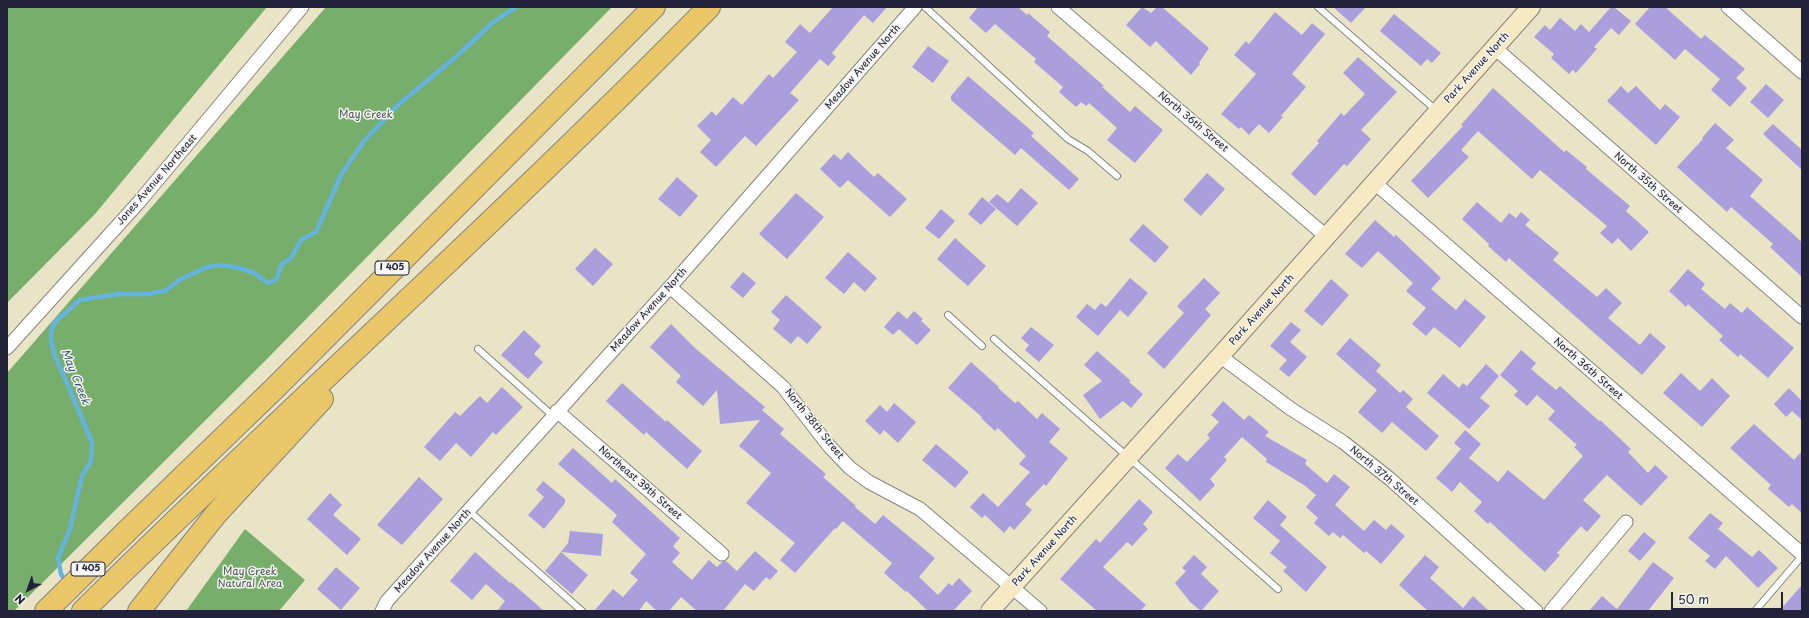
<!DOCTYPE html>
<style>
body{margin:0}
#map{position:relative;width:1809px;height:618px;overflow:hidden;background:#eae4c7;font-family:"Playpen Sans",sans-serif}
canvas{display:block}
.frame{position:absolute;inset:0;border:8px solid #22223b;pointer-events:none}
.north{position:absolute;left:8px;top:570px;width:40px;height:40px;-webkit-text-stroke:3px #f6f6f2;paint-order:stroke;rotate:221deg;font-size:11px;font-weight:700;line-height:16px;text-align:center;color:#22223b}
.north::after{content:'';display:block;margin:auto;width:14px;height:18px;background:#22223b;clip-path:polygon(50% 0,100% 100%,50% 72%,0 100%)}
.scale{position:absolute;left:1671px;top:592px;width:112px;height:18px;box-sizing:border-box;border:2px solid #22223b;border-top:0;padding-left:5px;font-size:12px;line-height:14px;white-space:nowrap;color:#22223b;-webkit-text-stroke:3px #f6f6f2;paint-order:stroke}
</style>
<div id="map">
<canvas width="1809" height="618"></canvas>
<div class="frame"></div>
<div class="north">N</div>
<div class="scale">50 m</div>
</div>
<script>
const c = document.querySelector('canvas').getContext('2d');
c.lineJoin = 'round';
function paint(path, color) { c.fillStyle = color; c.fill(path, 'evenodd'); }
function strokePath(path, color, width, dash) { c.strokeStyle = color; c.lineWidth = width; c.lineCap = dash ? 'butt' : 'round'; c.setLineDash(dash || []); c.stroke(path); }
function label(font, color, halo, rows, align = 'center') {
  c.font = font + ' "Playpen Sans",sans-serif'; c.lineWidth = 3; c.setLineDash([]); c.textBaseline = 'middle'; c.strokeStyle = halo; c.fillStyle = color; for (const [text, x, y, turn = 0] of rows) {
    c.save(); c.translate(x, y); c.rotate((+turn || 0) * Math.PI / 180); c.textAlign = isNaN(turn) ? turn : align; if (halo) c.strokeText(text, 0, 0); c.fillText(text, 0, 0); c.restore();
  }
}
paint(new Path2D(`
 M 7,7 L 267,7 L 95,214 L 7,303 Z
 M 326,7 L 612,7 L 265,361 L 14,611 L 7,611 L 7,373 Z
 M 245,529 L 305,580 L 279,611 L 186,611 Z`), '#78ae6b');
strokePath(new Path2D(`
 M 66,582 L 61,574 L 58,558 L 70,529 L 82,476 L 91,461 L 92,442 L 54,353 L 51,340 L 51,331 L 55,322 L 80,300 L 118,294 L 148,294 L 165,291 L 179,280 L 207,267 L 223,265 L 239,268 L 254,273 L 268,283 L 276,280 L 282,264 L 291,258 L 301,240 L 316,232 L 341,175 L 364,141 L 399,104 L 457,56 L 492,23 L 516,7`), '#64b4df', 4.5);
paint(new Path2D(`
 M 833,7 L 887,7 L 873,23 L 864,15 L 832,53 L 836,57 L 828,66 L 820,59 L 790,93 L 799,100 L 756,146 L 745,136 L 716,167 L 700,152 L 711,140 L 697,126 L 712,111 L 716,116 L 733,97 L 742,105 L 769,74 L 773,78 L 797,52 L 785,42 L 800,24 L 810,33 Z
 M 978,7 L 1018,7 L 1027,15 L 1028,13 L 1050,32 L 1047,36 L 1104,86 L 1102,87 L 1130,112 L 1135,106 L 1163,130 L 1135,163 L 1107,140 L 1117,128 L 1089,103 L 1086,106 L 1081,102 L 1076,107 L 1059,92 L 1063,87 L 1034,62 L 1036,59 L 995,24 L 986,33 L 969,18 Z
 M 1142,7 L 1151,13 L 1157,7 L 1162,7 L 1209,48 L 1199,63 L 1200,64 L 1191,75 L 1156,41 L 1150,47 L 1126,25 Z
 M 1333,7 L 1366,7 L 1351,23 Z
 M 1611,7 L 1614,7 L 1631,21 L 1619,35 L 1611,28 L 1594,47 L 1597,49 L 1576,73 L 1573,70 L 1569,74 L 1551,58 L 1554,54 L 1534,37 L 1545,25 L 1550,30 L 1560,18 L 1575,31 L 1581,24 L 1589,32 Z
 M 1650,7 L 1665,7 L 1701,39 L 1705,35 L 1745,69 L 1736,78 L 1747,88 L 1730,107 L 1711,90 L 1720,79 L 1685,49 L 1675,60 L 1635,24 Z
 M 1275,12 L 1302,35 L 1312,23 L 1325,34 L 1292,74 L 1306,87 L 1281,116 L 1283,117 L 1269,133 L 1259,124 L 1249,135 L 1241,127 L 1239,129 L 1221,114 L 1256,74 L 1234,55 L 1246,41 L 1249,44 Z
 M 1394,14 L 1441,53 L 1432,63 L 1427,59 L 1421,66 L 1380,31 Z
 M 928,46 L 949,61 L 933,83 L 912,67 Z
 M 1358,57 L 1397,92 L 1361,130 L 1371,139 L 1347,166 L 1344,164 L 1315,196 L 1291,174 L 1319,143 L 1317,141 L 1341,113 L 1344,116 L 1365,94 L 1343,73 Z
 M 968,76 L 1034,133 L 1031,136 L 1079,179 L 1069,190 L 1021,148 L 1015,155 L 951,100 L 951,96 Z
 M 1766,84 L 1784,100 L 1768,118 L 1750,102 Z
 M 1621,86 L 1628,93 L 1636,86 L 1660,110 L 1665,104 L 1680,117 L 1656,145 L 1607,101 Z
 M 1493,88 L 1564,152 L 1566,150 L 1587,167 L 1586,169 L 1630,206 L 1626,211 L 1649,232 L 1631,251 L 1618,238 L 1612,244 L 1600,233 L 1607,226 L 1540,170 L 1532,179 L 1478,131 L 1461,150 L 1469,157 L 1428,198 L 1411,181 L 1463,126 L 1461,125 Z
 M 1715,123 L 1734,140 L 1726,148 L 1763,180 L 1750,196 L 1802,242 L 1802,277 L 1770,247 L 1773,244 L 1731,207 L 1727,212 L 1677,167 L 1703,139 L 1702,138 Z
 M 1773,124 L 1802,150 L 1802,170 L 1763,134 Z
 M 848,152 L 874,177 L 878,173 L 907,199 L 890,217 L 848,180 L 840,188 L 820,169 L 834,154 L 841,160 Z
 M 1207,173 L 1225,189 L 1201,216 L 1183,200 Z
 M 677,177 L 698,196 L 680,217 L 658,199 Z
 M 1021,188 L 1038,203 L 1017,226 L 989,202 L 997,194 L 1008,203 Z
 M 796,193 L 824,217 L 787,259 L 759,234 Z
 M 982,197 L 996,209 L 981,225 L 968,214 Z
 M 1477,202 L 1501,223 L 1509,213 L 1516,218 L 1521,212 L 1530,220 L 1525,225 L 1559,253 L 1553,260 L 1597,297 L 1606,288 L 1622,303 L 1608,318 L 1640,345 L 1650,333 L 1666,347 L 1642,375 L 1509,258 L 1506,262 L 1488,246 L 1489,244 L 1462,219 Z
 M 941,209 L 955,221 L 939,239 L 925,228 Z
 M 1375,220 L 1394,237 L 1396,235 L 1441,278 L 1431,289 L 1456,310 L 1465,299 L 1486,317 L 1460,348 L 1434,327 L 1426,336 L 1412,324 L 1426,308 L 1406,291 L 1413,283 L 1378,251 L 1362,268 L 1345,254 Z
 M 1143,224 L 1169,247 L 1155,263 L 1129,240 Z
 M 955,238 L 986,266 L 968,286 L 937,259 Z
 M 595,248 L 613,264 L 593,286 L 575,269 Z
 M 848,252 L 877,278 L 865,292 L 854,282 L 844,294 L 825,278 Z
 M 1688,269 L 1705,284 L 1701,289 L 1725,309 L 1730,303 L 1742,313 L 1747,307 L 1794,348 L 1768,378 L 1740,354 L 1738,357 L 1719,340 L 1723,336 L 1688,304 L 1686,307 L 1669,291 Z
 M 743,272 L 756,283 L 743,298 L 730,287 Z
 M 1130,278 L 1148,293 L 1128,317 L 1120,310 L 1098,336 L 1076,317 L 1087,304 L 1095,310 L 1101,303 L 1106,307 Z
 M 1204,278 L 1220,293 L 1205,309 L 1211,315 L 1164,369 L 1147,353 L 1184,313 L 1177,306 Z
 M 1331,279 L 1349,295 L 1322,326 L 1304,311 Z
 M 786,295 L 822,327 L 807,344 L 798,336 L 791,344 L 773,329 L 780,320 L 771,312 Z
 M 898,311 L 907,319 L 914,311 L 923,319 L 921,321 L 931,330 L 917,345 L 899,329 L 893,335 L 884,327 Z
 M 1291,322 L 1301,330 L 1290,342 L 1307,357 L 1289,377 L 1279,369 L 1287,360 L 1270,346 Z
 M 671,324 L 695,348 L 765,407 L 762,410 L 784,429 L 780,434 L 826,474 L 823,477 L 856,506 L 855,507 L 875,524 L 883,515 L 935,558 L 919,577 L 938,595 L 949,583 L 952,586 L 959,578 L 972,591 L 953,611 L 928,611 L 907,591 L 906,592 L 884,573 L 892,563 L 843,521 L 836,529 L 835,528 L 795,573 L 780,560 L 795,543 L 746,503 L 771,473 L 739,446 L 760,420 L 720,424 L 717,390 L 703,406 L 676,382 L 681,376 L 650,347 Z
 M 1031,327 L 1054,345 L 1039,362 L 1025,350 L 1029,345 L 1021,338 Z
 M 524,330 L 541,346 L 534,354 L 543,362 L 528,379 L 501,355 Z
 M 1350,338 L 1381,365 L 1376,371 L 1400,393 L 1403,390 L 1413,399 L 1406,407 L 1439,436 L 1426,451 L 1392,422 L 1382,433 L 1358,412 L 1377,390 L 1336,354 Z
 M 1521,350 L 1536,363 L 1531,369 L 1556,390 L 1560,386 L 1599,421 L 1600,420 L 1631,449 L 1628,452 L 1648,473 L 1655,465 L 1668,477 L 1641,506 L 1607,475 L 1583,500 L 1601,516 L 1587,532 L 1581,526 L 1557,553 L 1560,555 L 1545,572 L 1490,522 L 1488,524 L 1474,511 L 1482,502 L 1460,482 L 1452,492 L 1436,478 L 1461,449 L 1454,443 L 1465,430 L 1481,444 L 1469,458 L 1498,482 L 1508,470 L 1544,500 L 1583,456 L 1574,447 L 1577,445 L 1548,419 L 1555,411 L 1537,395 L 1527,406 L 1514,395 L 1518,391 L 1500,375 Z
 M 1097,351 L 1131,381 L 1129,382 L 1143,394 L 1131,408 L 1123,401 L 1100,419 L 1083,395 L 1102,381 L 1084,365 Z
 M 971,362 L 999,387 L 998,388 L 1015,403 L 1018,401 L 1037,419 L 1042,413 L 1060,429 L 1049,442 L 1068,458 L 1046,486 L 1044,484 L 1025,504 L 1032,510 L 1014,530 L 1010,526 L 1004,533 L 985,515 L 982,518 L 970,507 L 983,493 L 998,507 L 1030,472 L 1019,464 L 1026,456 L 998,428 L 995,431 L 981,418 L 982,417 L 948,388 Z
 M 1486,364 L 1499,376 L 1480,398 L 1490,406 L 1469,429 L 1427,393 L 1443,374 L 1459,388 L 1463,383 L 1467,386 Z
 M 1681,373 L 1700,391 L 1712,378 L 1730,396 L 1702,427 L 1663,393 Z
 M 622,383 L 666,422 L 667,420 L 702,451 L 687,469 L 646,432 L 644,435 L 606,401 Z
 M 502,387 L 523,407 L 496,435 L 493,432 L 471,457 L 456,443 L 440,461 L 424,447 L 455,412 L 460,416 L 480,396 L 487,403 Z
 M 1789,388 L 1802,401 L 1802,420 L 1792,411 L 1786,417 L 1774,404 Z
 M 1223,401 L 1244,420 L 1249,415 L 1269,432 L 1265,436 L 1307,460 L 1305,464 L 1327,483 L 1334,474 L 1350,487 L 1335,505 L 1364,531 L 1374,520 L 1386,530 L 1391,524 L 1405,536 L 1381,564 L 1366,551 L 1364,553 L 1343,535 L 1340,538 L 1333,532 L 1329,536 L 1314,523 L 1318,518 L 1306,507 L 1316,495 L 1304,485 L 1266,462 L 1267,459 L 1242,437 L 1224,457 L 1227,460 L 1210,479 L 1215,485 L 1200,501 L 1165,468 L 1178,454 L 1187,462 L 1210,438 L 1207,435 L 1219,422 L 1211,415 Z
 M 894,403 L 916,422 L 898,443 L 884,430 L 880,435 L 865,421 L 880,405 L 887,412 Z
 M 1754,424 L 1794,460 L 1802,451 L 1802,513 L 1792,504 L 1789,507 L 1768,489 L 1771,485 L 1730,448 Z
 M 936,444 L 969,472 L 955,488 L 922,460 Z
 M 573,448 L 612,483 L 615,479 L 680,538 L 673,546 L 680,553 L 672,562 L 692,580 L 709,560 L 717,567 L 722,562 L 726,561 L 737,571 L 755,551 L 778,571 L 770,580 L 766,577 L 754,591 L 745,584 L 723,611 L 697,611 L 681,597 L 669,611 L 657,611 L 646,601 L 639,611 L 594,611 L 613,589 L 623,597 L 638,580 L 630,573 L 646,554 L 612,522 L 617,515 L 558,464 Z
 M 419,477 L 443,499 L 402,545 L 377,525 Z
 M 543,481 L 565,499 L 565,503 L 544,529 L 528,515 L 544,497 L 536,490 Z
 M 330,493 L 342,505 L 333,515 L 361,539 L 347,555 L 307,519 Z
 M 1139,499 L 1153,512 L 1143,524 L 1148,529 L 1132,546 L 1127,542 L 1103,567 L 1146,605 L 1140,611 L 1097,611 L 1060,579 L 1096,539 L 1100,543 Z
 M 1268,500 L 1287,517 L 1280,525 L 1327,567 L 1306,592 L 1283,571 L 1287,567 L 1270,553 L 1280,541 L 1253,518 Z
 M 1710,513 L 1723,523 L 1718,529 L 1752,557 L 1759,550 L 1778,568 L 1758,588 L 1726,556 L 1715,569 L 1705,561 L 1710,556 L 1688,538 Z
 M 570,531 L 603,534 L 601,556 L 561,552 L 568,543 Z
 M 1644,532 L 1656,542 L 1640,561 L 1628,551 Z
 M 475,552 L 510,583 L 511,582 L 544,611 L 497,611 L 505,601 L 486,584 L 472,600 L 450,581 Z
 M 561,552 L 588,575 L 572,594 L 545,571 Z
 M 1194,555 L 1207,567 L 1201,574 L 1219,591 L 1201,611 L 1190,602 L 1175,583 L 1186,571 L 1182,568 Z
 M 1425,555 L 1439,567 L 1430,578 L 1463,608 L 1473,596 L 1489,611 L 1428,611 L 1399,585 Z
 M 1653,562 L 1674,578 L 1648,611 L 1589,611 L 1602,596 L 1617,609 Z
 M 336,567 L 360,588 L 341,610 L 317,589 Z
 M 1802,585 L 1802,611 L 1779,611 Z`), '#ab9edc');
const lane = new Path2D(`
 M 925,7 L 1068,139 L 1088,151 L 1117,176
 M 1318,7 L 1437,111
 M 948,315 L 982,346
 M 994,339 L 1278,589
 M 478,349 L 553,416
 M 469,511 L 582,611
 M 1755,611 L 1802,556`);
const street = new Path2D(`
 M 1058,7 L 1327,237
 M 1728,7 L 1802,72
 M 1495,48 L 1802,317
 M 1375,183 L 1802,554
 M 670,287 L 783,387 L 829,446 L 850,468 L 869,482 L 920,509 L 1040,611
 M 7,348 L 139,202 L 302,7
 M 1220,356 L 1291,409 L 1343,442 L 1390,479 L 1536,611
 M 557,411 L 722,554
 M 382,611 L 387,601 L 670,287 L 915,7
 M 1551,611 L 1626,522`);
const secondary = new Path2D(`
 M 990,611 L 1220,356 L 1531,7`);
const highway = new Path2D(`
 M 46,611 L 130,528 L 274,389 L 654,7
 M 83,611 C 289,407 506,214 709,7
 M 139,611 L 216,514 L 322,399`);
strokePath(lane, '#868381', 8);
strokePath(street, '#868381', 15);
strokePath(secondary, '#868381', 20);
strokePath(highway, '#868381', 24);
strokePath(lane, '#fff', 6);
strokePath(street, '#fff', 13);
strokePath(secondary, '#f6e9c3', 18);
strokePath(highway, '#e9c769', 22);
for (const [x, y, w] of [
 [392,268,34],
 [88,569,34]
]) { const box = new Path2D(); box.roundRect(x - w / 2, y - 7, w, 14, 3); c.fillStyle = '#f6f6f2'; c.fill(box); strokePath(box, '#22223b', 1); }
label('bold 9px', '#22223b', null, [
 ["I 405",392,268],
 ["I 405",88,569]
]);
label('10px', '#22223b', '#f6f6f2', [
 ["Meadow Avenue North",863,67,-49],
 ["Park Avenue North",1477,68,-48],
 ["North 36th Street",1193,122,40],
 ["Jones Avenue Northeast",157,180,-49],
 ["North 35th Street",1648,183,41],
 ["Meadow Avenue North",649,310,-48],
 ["Park Avenue North",1262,310,-48],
 ["North 36th Street",1588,369,41],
 ["North 38th Street",814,424,51],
 ["North 37th Street",1384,476,40],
 ["Northeast 39th Street",640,483,41],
 ["Meadow Avenue North",433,551,-48],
 ["Park Avenue North",1045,551,-48]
]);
label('10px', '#45544e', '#f6f6f2', [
 ["May Creek",366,115],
 ["May Creek",250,572],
 ["Natural Area",250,584]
]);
label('italic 11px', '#395574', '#f6f6f2', [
 ["May Creek",75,377,68]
]);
</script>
